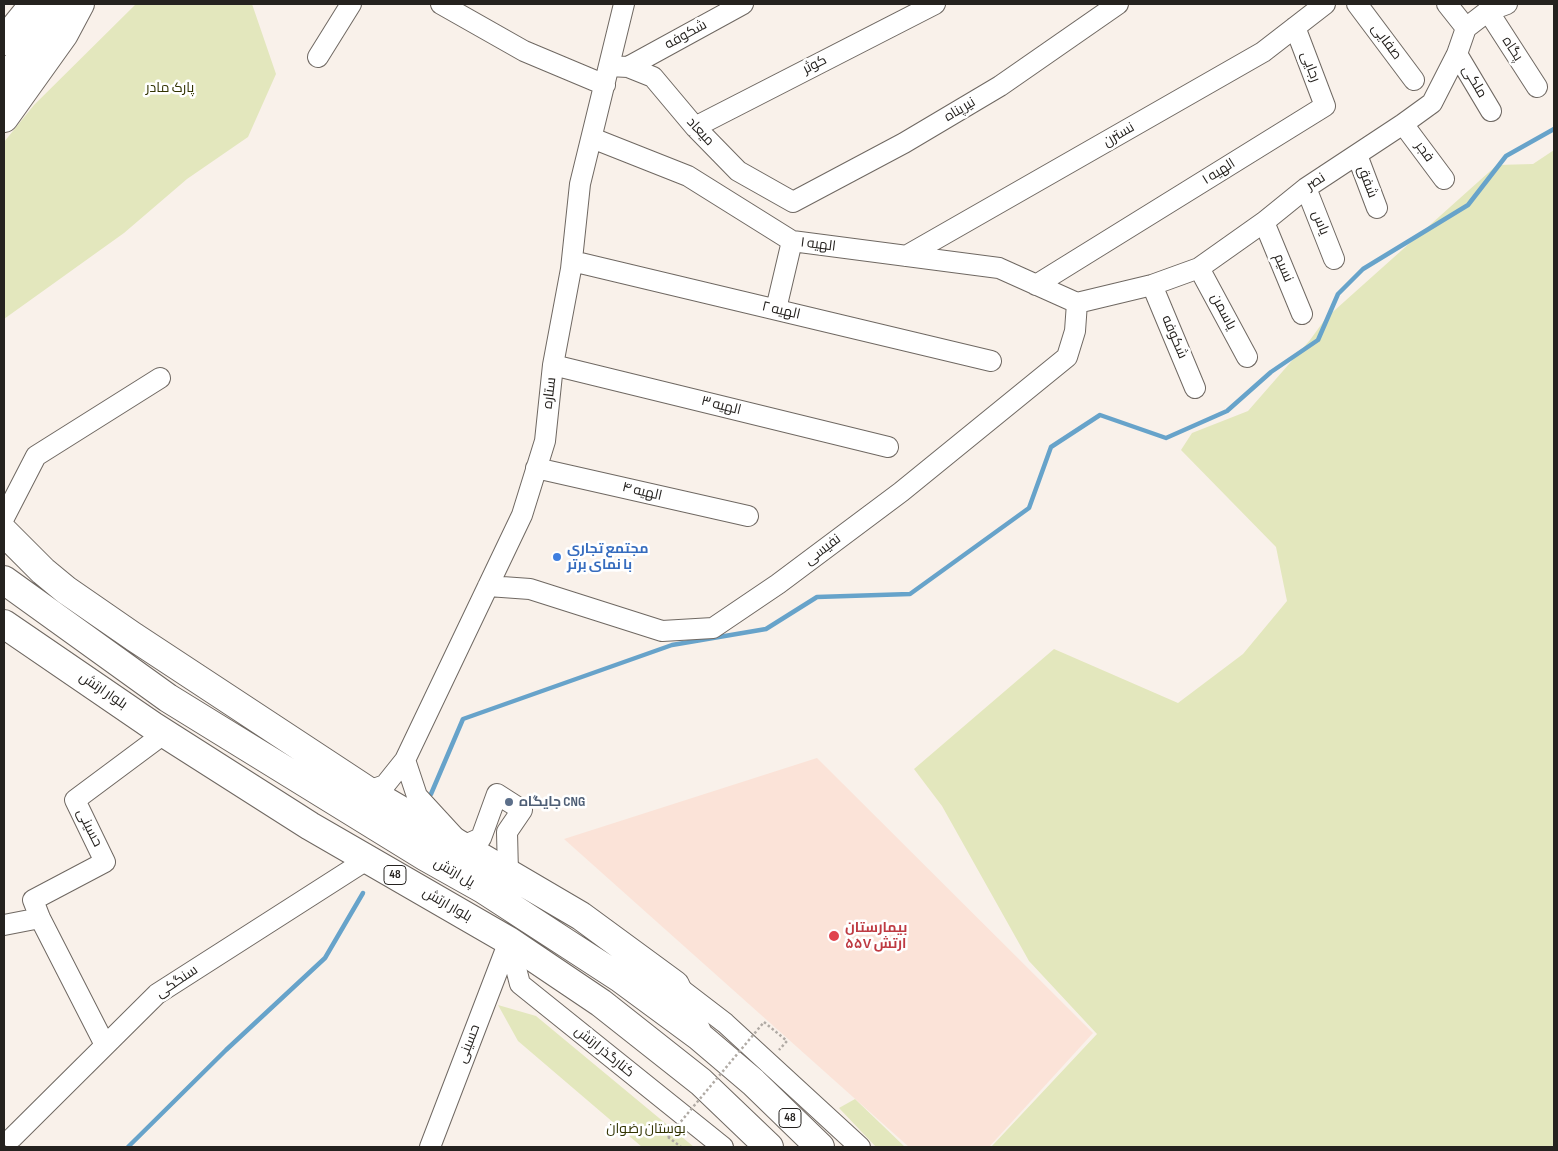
<!DOCTYPE html>
<meta charset="utf-8">
<style>
body{margin:0}
#map{position:relative;width:1558px;height:1151px;overflow:hidden;background:#f9f1ea;font-family:"Sofia Sans Condensed",sans-serif}
canvas{display:block}
.frame{position:absolute;inset:0;border:5px solid #25221f;pointer-events:none}
</style>
<div id="map">
<canvas width="1558" height="1151"></canvas>
<div class="frame"></div>
</div>
<script>
const c = document.querySelector('canvas').getContext('2d');
c.lineJoin = 'round';
function paint(path, color) { c.fillStyle = color; c.fill(path, 'evenodd'); }
function strokePath(path, color, width, dash) { c.strokeStyle = color; c.lineWidth = width; c.lineCap = dash ? 'butt' : 'round'; c.setLineDash(dash || []); c.stroke(path); }
function label(font, color, halo, rows, align = 'center') {
  c.font = font + ' "Sofia Sans Condensed",Cairo,sans-serif'; c.lineWidth = 5; c.setLineDash([]); c.textBaseline = 'middle'; c.strokeStyle = halo; c.fillStyle = color; for (const [text, x, y, turn = 0] of rows) {
    c.save(); c.translate(x, y); c.rotate((+turn || 0) * Math.PI / 180); c.textAlign = isNaN(turn) ? turn : align; if (halo) c.strokeText(text, 0, 0); c.fillText(text, 0, 0); c.restore();
  }
}
paint(new Path2D(`
 M 817,758 L 1093,1033 L 989,1147 L 909,1147 L 564,839 Z`), '#fbe3d8');
paint(new Path2D(`
 M 136,4 L 252,4 L 276,74 L 248,137 L 187,179 L 124,233 L 4,319 L 4,142 L 34,105 Z
 M 1554,150 L 1554,1147 L 991,1147 L 1097,1034 L 1029,961 L 942,806 L 914,769 L 1054,649 L 1178,703 L 1243,654 L 1287,601 L 1276,547 L 1181,450 L 1192,433 L 1248,411 L 1310,340 L 1326,318 L 1497,165 L 1533,164 Z
 M 498,1005 L 536,1016 L 694,1147 L 642,1147 L 518,1041 Z
 M 855,1099 L 905,1147 L 876,1147 L 839,1108 Z`), '#e3e7bd');
strokePath(new Path2D(`
 M 431,794 L 463,719 L 672,645 L 766,629 L 817,597 L 910,594 L 1029,508 L 1051,447 L 1100,415 L 1166,438 L 1227,411 L 1271,372 L 1318,340 L 1338,294 L 1363,269 L 1468,205 L 1506,156 L 1554,129
 M 128,1147 L 226,1050 L 325,958 L 363,893`), '#67a3ca', 4.5);
const minor = new Path2D(`
 M 441,4 L 524,51 L 605,85
 M 1357,4 L 1414,80
 M 1447,4 L 1466,28
 M 1488,11 L 1537,87
 M 1457,54 L 1491,111
 M 318,57 L 351,4
 M 609,66 L 628,67 L 653,77 L 695,127 L 738,171 L 793,202 L 904,143 L 1000,86 L 1118,4
 M 628,67 L 743,4
 M 1403,124 L 1444,179
 M 695,127 L 935,4
 M 592,138 L 688,176 L 792,241 L 999,268 L 1077,303
 M 1357,155 L 1377,208
 M 1306,188 L 1334,259
 M 1264,222 L 1302,314
 M 906,256 L 1263,52 L 1325,4
 M 572,261 L 991,361
 M 1199,268 L 1247,357
 M 1036,285 L 1325,106 L 1295,27
 M 1152,285 L 1195,388
 M 1077,303 L 1152,285 L 1199,268 L 1264,222 L 1306,188 L 1403,124 L 1432,103 L 1457,54 L 1466,28 L 1488,11 L 1507,4
 M 776,309 L 792,241
 M 553,365 L 888,447
 M 536,468 L 748,516
 M 4,518 L 36,456 L 160,378
 M 488,586 L 530,589 L 662,631 L 713,628 L 778,584 L 901,492 L 1067,357 L 1075,331 L 1077,303
 M 405,760 L 417,796 L 463,846 L 481,838 L 497,794 L 522,810 L 507,832 L 508,873
 M 368,791 L 385,785 L 405,760 L 522,515 L 545,441 L 553,365 L 571,269 L 580,184 L 624,4
 M 4,925 L 40,918
 M 509,941 L 520,984 L 723,1147
 M 678,987 L 725,1023 L 860,1147
 M 105,1045 L 40,918 L 33,900 L 105,862 L 75,800 L 165,733
 M 12,1138 L 157,994 L 368,859
 M 430,1147 L 509,941`);
const highway = new Path2D(`
 M 4,41 L 34,4
 M 4,80 L 61,9
 M 4,118 L 64,34 L 80,4
 M 4,532 L 43,571 L 66,590 L 134,637 L 368,791 L 581,916 L 675,985 L 697,1032
 M 4,580 L 168,698 L 426,857 L 483,889 L 620,978 L 700,1037 L 753,1082 L 820,1147
 M 4,624 L 153,726 L 310,826 L 509,941 L 601,1003 L 701,1082 L 769,1147`);
strokePath(minor, '#6f6862', 22);
strokePath(highway, '#6f6862', 30);
strokePath(new Path2D(`
 M 764,1022 L 787,1041 L 779,1050
 M 668,1137 L 681,1147`), '#b0aaa4', 2.5, [2.5, 2.5]);
strokePath(minor, '#fff', 20);
strokePath(highway, '#fff', 28);
strokePath(new Path2D(`
 M 668,1137 L 764,1022`), '#b0aaa4', 2.5, [2.5, 2.5]);
for (const [x, y, r, color] of [
 [557,557,5,"#3f7fe0"],
 [509,802,5,"#5c6f8a"],
 [834,936,6,"#e0444e"]
]) { const dot = new Path2D(); dot.arc(x, y, r, 0, 2 * Math.PI); c.fillStyle = color; c.fill(dot); strokePath(dot, '#fff', 2); }
for (const [x, y, w] of [
 [395,875,22],
 [790,1118,22]
]) { const box = new Path2D(); box.roundRect(x - w / 2, y - 9.5, w, 19, 4); c.fillStyle = '#fff'; c.fill(box); strokePath(box, '#25221f', 1); }
label('bold 12px', '#25221f', null, [
 ["48",395,875],
 ["48",790,1118]
]);
label('14px', '#25221f', '#fff', [
 ["شکوفه",686,35,-29],
 ["صفایی",1386,42,53],
 ["پگاه",1512,49,57],
 ["کوثر",815,65,-27],
 ["رجایی",1310,67,69],
 ["ملکی",1474,82,59],
 ["نیرپناه",960,110,-31],
 ["میعاد",700,132,47],
 ["نسترن",1119,135,-30],
 ["فجر",1424,152,54],
 ["الهیه ۱",1219,172,-32],
 ["نصر",1316,182,-33],
 ["شفق",1367,182,70],
 ["یاس",1320,223,68],
 ["الهیه ۱",818,245,7],
 ["نسیم",1283,268,67],
 ["الهیه ۲",781,311,13],
 ["یاسمن",1223,312,62],
 ["شکوفه",1174,337,67],
 ["ستاره",550,393,-83],
 ["الهیه ۳",721,406,14],
 ["الهیه ۴",642,492,13],
 ["نفیسی",823,550,-37],
 ["بلوار ارتش",103,691,34],
 ["حسینی",89,828,63],
 ["پل ارتش",454,873,30],
 ["بلوار ارتش",447,905,30],
 ["سنگکی",177,982,-34],
 ["حسینی",469,1044,-69],
 ["کنارگذر ارتش",604,1052,39]
]);
label('14px', '#313300', '#fff', [
 ["پارک مادر",170,88],
 ["بوستان رضوان",646,1129]
]);
label('bold 14px', '#366cbe', '#fff', [
 ["مجتمع تجاری",567,549],
 ["با نمای برتر",567,565]
], 'left');
label('bold 14px', '#4e5e75', '#fff', [
 ["جایگاه CNG",519,802]
], 'left');
label('bold 14px', '#be3a42', '#fff', [
 ["بیمارستان",845,928],
 ["۵۵۷ ارتش",845,944]
], 'left');
</script>
